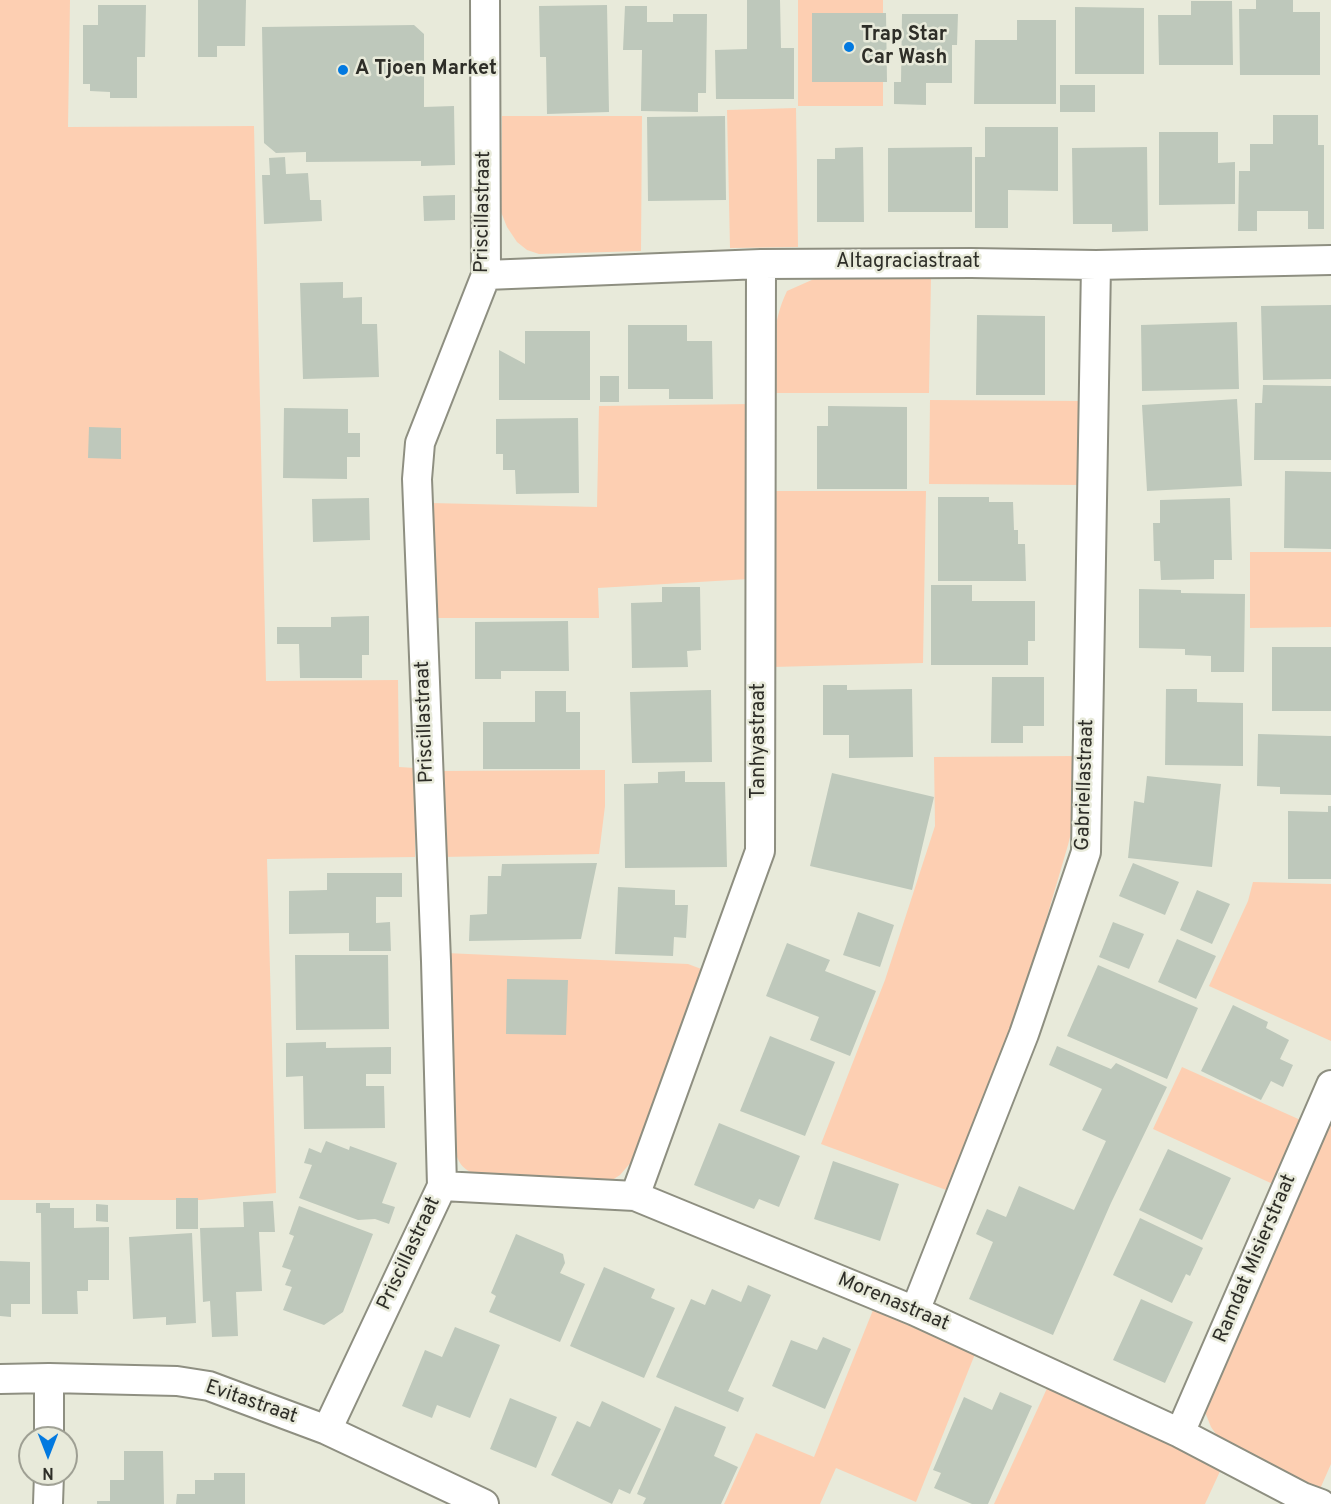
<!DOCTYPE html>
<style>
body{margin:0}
#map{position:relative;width:1331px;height:1504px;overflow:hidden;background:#e8eada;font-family:Overpass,sans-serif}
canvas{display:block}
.north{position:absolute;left:18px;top:1426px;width:60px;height:60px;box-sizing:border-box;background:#e8eada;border:2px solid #9e9f93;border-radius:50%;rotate:180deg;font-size:16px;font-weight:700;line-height:24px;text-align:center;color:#2e2e28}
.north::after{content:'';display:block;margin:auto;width:21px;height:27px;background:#0279e0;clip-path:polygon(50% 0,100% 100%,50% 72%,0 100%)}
</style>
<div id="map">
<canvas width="1331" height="1504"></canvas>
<div class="north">N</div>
</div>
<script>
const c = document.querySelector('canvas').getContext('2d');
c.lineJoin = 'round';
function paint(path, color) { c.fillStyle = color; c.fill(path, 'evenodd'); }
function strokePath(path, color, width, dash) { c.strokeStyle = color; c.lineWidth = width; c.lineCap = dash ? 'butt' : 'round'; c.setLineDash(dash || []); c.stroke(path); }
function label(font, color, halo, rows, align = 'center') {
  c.font = font + ' Overpass,sans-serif'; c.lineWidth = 5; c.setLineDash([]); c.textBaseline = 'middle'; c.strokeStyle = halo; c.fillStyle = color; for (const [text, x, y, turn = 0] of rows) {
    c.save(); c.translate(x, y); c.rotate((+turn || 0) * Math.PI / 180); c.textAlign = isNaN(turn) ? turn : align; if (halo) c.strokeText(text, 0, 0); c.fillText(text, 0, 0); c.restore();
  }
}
paint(new Path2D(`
 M 0,0 L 70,0 L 68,127 L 254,126 L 266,681 L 398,680 L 399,767 L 415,768 L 415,857 L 267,859 L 276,1193 L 201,1200 L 0,1200 Z
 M 798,0 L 883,0 L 883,106 L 798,106 Z
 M 796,108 L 798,247 L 730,248 L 727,110 Z
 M 502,116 L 642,116 L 641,251 L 539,254 L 527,250 L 517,242 L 507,227 L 501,212 Z
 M 931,277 L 929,393 L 772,393 C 773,356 771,324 787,291 L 814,279 Z
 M 930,400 L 1084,401 L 1082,485 L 929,484 Z
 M 750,404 L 749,579 L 598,588 L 599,618 L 434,618 L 431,503 L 597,507 L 599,406 Z
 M 773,491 L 926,491 L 923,663 L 773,667 Z
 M 1250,552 L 1331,552 L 1331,627 L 1250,628 Z
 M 1074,756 L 1075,817 L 1068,845 L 1018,1015 L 949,1191 L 821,1144 L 885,980 L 935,826 L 934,757 Z
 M 605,770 L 605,806 L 599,854 L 442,857 L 440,771 Z
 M 1253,882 L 1331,884 L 1331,1041 L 1209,986 L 1248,901 Z
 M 446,953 L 688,964 L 704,970 L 639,1153 L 620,1175 L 609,1182 L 481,1176 C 460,1170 457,1161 453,1141 Z
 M 1182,1067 L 1305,1122 L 1275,1185 L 1153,1129 Z
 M 1331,1123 L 1331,1464 L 1320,1489 L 1218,1437 L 1211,1427 L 1205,1412 L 1209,1394 Z
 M 873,1310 L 975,1354 L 916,1502 L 836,1468 L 820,1504 L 724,1504 L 756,1433 L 814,1457 Z
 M 1049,1384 L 1222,1467 L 1205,1504 L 994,1504 Z`), '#fdcfb2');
paint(new Path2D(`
 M 198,0 L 246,0 L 245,46 L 217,46 L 217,57 L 198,57 Z
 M 747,0 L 780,0 L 781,48 L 794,48 L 794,99 L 716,99 L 715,50 L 747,49 Z
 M 1256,0 L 1293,0 L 1293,12 L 1320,12 L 1320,75 L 1240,75 L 1239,9 L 1256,9 Z
 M 1191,1 L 1232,1 L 1233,65 L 1159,65 L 1158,15 L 1191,15 Z
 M 98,5 L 146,5 L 145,57 L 137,57 L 137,98 L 110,98 L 110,92 L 90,91 L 90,84 L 83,84 L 83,25 L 98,25 Z
 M 607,5 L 609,112 L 547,114 L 546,57 L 540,57 L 539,6 Z
 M 625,6 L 647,6 L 647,22 L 673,22 L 673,14 L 707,14 L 706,93 L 698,93 L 698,112 L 641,111 L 642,50 L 623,50 Z
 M 1075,7 L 1144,8 L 1144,74 L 1075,74 Z
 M 812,13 L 886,13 L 887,82 L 812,82 Z
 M 902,14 L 958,14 L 957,45 L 952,45 L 952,83 L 926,83 L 926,105 L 894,104 L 894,82 L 901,82 Z
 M 1017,20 L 1056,20 L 1056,104 L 974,104 L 975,40 L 1017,40 Z
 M 414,25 L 424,34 L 424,107 L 454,106 L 455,165 L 421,166 L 421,161 L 306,162 L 306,152 L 276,153 L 264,143 L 262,27 Z
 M 1060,85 L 1095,85 L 1095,112 L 1060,112 Z
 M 1273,115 L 1318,115 L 1318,145 L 1324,145 L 1324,229 L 1308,229 L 1308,211 L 1257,211 L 1257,231 L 1238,231 L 1239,171 L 1250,171 L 1250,144 L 1273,144 Z
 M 725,116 L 726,200 L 648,201 L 647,117 Z
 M 985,127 L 1058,127 L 1058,191 L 1008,190 L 1008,228 L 975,228 L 975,157 L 985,157 Z
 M 1159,132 L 1218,132 L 1218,163 L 1235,162 L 1235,204 L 1159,205 Z
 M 863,147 L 864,222 L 817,222 L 817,159 L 835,159 L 835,148 Z
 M 972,147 L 972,212 L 888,212 L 888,148 Z
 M 1147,147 L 1148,231 L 1112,232 L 1112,224 L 1073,224 L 1072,148 Z
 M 285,157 L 286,174 L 308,173 L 310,200 L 321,200 L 322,221 L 264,224 L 262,175 L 270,175 L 269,158 Z
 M 455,195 L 455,220 L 424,221 L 423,196 Z
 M 343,282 L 343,298 L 362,297 L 362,324 L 377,324 L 379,377 L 303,379 L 300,283 Z
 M 1331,305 L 1331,379 L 1263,380 L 1261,306 Z
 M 977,315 L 1045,316 L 1045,395 L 976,395 Z
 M 1237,322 L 1239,389 L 1142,391 L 1141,325 Z
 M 628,325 L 687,325 L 687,341 L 712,341 L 713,399 L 669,399 L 669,389 L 628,389 Z
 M 525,331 L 590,331 L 590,400 L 499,400 L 499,350 L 525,364 Z
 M 600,376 L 619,376 L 619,402 L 600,402 Z
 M 1263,385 L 1331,386 L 1331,460 L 1254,460 L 1255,403 L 1262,403 Z
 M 1237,399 L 1242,486 L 1147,491 L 1142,405 Z
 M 828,406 L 907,407 L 907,489 L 817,489 L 817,426 L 828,426 Z
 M 284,408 L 348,409 L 348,433 L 360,433 L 360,457 L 347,457 L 347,479 L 283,478 Z
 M 578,418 L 579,493 L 516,494 L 515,470 L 503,470 L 503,454 L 496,454 L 496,419 Z
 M 89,427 L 121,428 L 121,459 L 88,458 Z
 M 1285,471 L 1331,472 L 1331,549 L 1284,548 Z
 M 938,497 L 989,497 L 989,502 L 1013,502 L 1014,530 L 1018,530 L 1018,544 L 1025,544 L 1026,581 L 938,581 Z
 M 369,498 L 370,540 L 313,542 L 312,499 Z
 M 1230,498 L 1232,560 L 1214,560 L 1214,579 L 1161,580 L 1160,561 L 1154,561 L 1153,523 L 1160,523 L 1160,500 Z
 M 931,585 L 972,585 L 972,601 L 1035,601 L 1035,641 L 1028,641 L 1028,665 L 931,665 Z
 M 662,587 L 700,587 L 701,650 L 687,651 L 688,667 L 632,668 L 631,603 L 662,602 Z
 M 1139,589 L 1181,590 L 1181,593 L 1245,594 L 1244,672 L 1211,672 L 1211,656 L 1185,655 L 1185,649 L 1139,648 Z
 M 369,616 L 369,655 L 362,655 L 362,678 L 300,678 L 299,644 L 277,644 L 277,627 L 331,627 L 331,617 Z
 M 568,621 L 569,671 L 501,671 L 501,679 L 475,679 L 475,622 Z
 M 1272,647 L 1331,647 L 1331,711 L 1272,711 Z
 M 992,677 L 1044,677 L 1044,726 L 1023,726 L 1023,743 L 991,743 Z
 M 823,685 L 847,685 L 847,690 L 912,689 L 913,757 L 849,758 L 849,735 L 823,735 Z
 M 1166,689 L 1197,689 L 1197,702 L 1243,703 L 1243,766 L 1165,765 Z
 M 711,690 L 712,762 L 632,763 L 630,692 Z
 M 535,691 L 566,691 L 566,712 L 580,712 L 580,769 L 483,769 L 483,722 L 535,722 Z
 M 1258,734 L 1331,736 L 1331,795 L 1280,794 L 1280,787 L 1257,786 Z
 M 685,771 L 685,782 L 725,782 L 727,867 L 625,868 L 624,784 L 658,783 L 658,772 Z
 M 832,773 L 934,797 L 912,890 L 810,866 Z
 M 1147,776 L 1221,784 L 1212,867 L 1128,858 L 1134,801 L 1144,803 Z
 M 1328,806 L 1331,806 L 1331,879 L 1288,879 L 1288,811 L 1328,812 Z
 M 597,863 L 581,939 L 469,941 L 470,915 L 487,914 L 488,876 L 501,876 L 502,864 Z
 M 1133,863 L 1179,882 L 1165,915 L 1119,896 Z
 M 327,873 L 402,873 L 402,897 L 376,897 L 376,923 L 390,922 L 391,951 L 349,951 L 349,933 L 289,934 L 289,891 L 327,890 Z
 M 618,887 L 675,890 L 675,905 L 688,905 L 686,938 L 674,937 L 673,956 L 615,954 Z
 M 1197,890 L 1230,904 L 1212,944 L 1180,930 Z
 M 858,912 L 894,925 L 880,967 L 843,955 Z
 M 1113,922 L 1144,934 L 1129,969 L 1099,957 Z
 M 1177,939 L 1216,956 L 1196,999 L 1158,982 Z
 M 787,943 L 830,960 L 825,971 L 876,991 L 850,1056 L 810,1040 L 819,1017 L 766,996 Z
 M 295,955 L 388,955 L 389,1029 L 296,1030 Z
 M 1098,965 L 1198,1008 L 1167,1079 L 1067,1036 Z
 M 507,979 L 568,980 L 566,1035 L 506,1034 Z
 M 1233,1005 L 1268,1022 L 1266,1028 L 1289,1040 L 1280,1059 L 1293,1065 L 1283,1087 L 1271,1081 L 1261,1100 L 1201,1071 Z
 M 770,1036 L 835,1062 L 805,1136 L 740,1111 Z
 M 326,1042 L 326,1048 L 391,1047 L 391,1074 L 366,1074 L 366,1086 L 384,1086 L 385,1128 L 304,1129 L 303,1076 L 286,1077 L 286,1043 Z
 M 1057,1046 L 1111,1069 L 1116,1063 L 1167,1087 L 1111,1203 L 1053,1335 L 969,1299 L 993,1242 L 976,1234 L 987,1209 L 1006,1217 L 1019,1186 L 1074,1210 L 1106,1141 L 1082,1130 L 1102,1089 L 1049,1065 Z
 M 719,1123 L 800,1156 L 779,1207 L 759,1199 L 754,1209 L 694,1185 Z
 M 326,1141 L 349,1150 L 350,1146 L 397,1163 L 382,1203 L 395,1207 L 389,1224 L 375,1219 L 358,1220 L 299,1198 L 312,1165 L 304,1163 L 309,1148 L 321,1153 Z
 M 1168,1149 L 1231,1178 L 1202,1240 L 1139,1210 Z
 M 833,1161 L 899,1184 L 880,1241 L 814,1219 Z
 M 176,1198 L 198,1198 L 198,1229 L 176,1229 Z
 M 273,1201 L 275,1232 L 259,1232 L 262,1291 L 236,1292 L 238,1336 L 212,1337 L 210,1301 L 203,1302 L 200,1228 L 244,1227 L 243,1202 Z
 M 36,1203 L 50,1203 L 50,1208 L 74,1208 L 74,1228 L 109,1227 L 109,1280 L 88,1280 L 88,1291 L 77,1291 L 78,1314 L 42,1314 L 41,1213 L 36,1213 Z
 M 96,1204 L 108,1205 L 108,1222 L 96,1221 Z
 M 299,1206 L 373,1234 L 343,1312 L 324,1325 L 283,1310 L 292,1287 L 285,1285 L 291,1270 L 282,1267 L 294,1236 L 289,1234 Z
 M 1140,1218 L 1203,1248 L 1190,1276 L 1186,1274 L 1172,1303 L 1113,1275 Z
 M 192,1233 L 196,1323 L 166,1325 L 166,1317 L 133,1319 L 129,1237 Z
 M 516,1234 L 563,1254 L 565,1263 L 560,1273 L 585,1284 L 560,1342 L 489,1312 L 496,1296 L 491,1293 Z
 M 0,1261 L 30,1262 L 30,1304 L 11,1304 L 11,1317 L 0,1316 Z
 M 604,1267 L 655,1289 L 651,1298 L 675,1308 L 644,1378 L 570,1346 Z
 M 748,1285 L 771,1295 L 728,1391 L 744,1398 L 738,1412 L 656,1377 L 691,1299 L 705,1305 L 712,1289 L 741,1302 Z
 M 1141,1299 L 1193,1322 L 1165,1383 L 1113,1360 Z
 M 455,1327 L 500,1345 L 470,1418 L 437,1405 L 432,1418 L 402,1406 L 425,1350 L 442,1357 Z
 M 823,1337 L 851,1349 L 825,1409 L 772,1386 L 791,1340 L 817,1350 Z
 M 1000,1392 L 1032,1406 L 988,1504 L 972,1504 L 934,1488 L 941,1473 L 933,1470 L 964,1397 L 992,1410 Z
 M 510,1398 L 557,1417 L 536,1468 L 490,1449 Z
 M 602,1401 L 661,1429 L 630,1494 L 619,1489 L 612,1504 L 551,1475 L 577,1421 L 590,1427 Z
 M 675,1406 L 726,1427 L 714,1456 L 738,1467 L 721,1504 L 643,1504 L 646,1498 L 637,1494 Z
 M 124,1451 L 163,1451 L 164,1504 L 97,1504 L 97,1501 L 110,1501 L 110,1480 L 124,1480 Z
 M 214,1473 L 245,1473 L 245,1504 L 176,1504 L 177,1494 L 195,1494 L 195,1480 L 214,1480 Z`), '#bec8bb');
const street = new Path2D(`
 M 486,275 L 761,264 L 971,263 L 1096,265 L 1331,260
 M 442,1186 L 635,1196 L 915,1311 L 1180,1433 L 1302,1497 L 1321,1504
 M 635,1196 L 760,851 L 761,264
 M 915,1311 L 1024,1034 L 1086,852 L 1096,265
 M 0,1379 L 49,1378 L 177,1381 L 209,1386 L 327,1430 L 484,1504
 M 327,1430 L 442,1186 L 436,961 L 417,479 L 420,443 L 486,275 L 485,0
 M 1180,1433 L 1331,1085
 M 49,1438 L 49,1378
 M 48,1504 L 49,1474`);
strokePath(street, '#8e8f81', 32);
strokePath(street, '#fff', 28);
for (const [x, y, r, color] of [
 [849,47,6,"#0279e0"],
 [343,70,6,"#0279e0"]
]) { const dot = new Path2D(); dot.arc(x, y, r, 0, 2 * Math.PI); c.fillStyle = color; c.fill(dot); strokePath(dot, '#e8eada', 2); }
label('bold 20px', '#2e2e28', '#e8eada', [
 ["Trap Star",861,36],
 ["Car Wash",861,59],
 ["A Tjoen Market",355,70]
], 'left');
label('20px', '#2e2e28', '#e8eada', [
 ["Priscillastraat",484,212,-89],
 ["Altagraciastraat",908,263],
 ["Priscillastraat",426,722,-92],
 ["Tanhyastraat",760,741,-90],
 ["Gabriellastraat",1086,785,-88],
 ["Priscillastraat",410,1254,-65],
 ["Ramdat Misierstraat",1256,1259,-67],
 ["Morenastraat",893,1303,23],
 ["Evitastraat",251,1403,19]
]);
</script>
